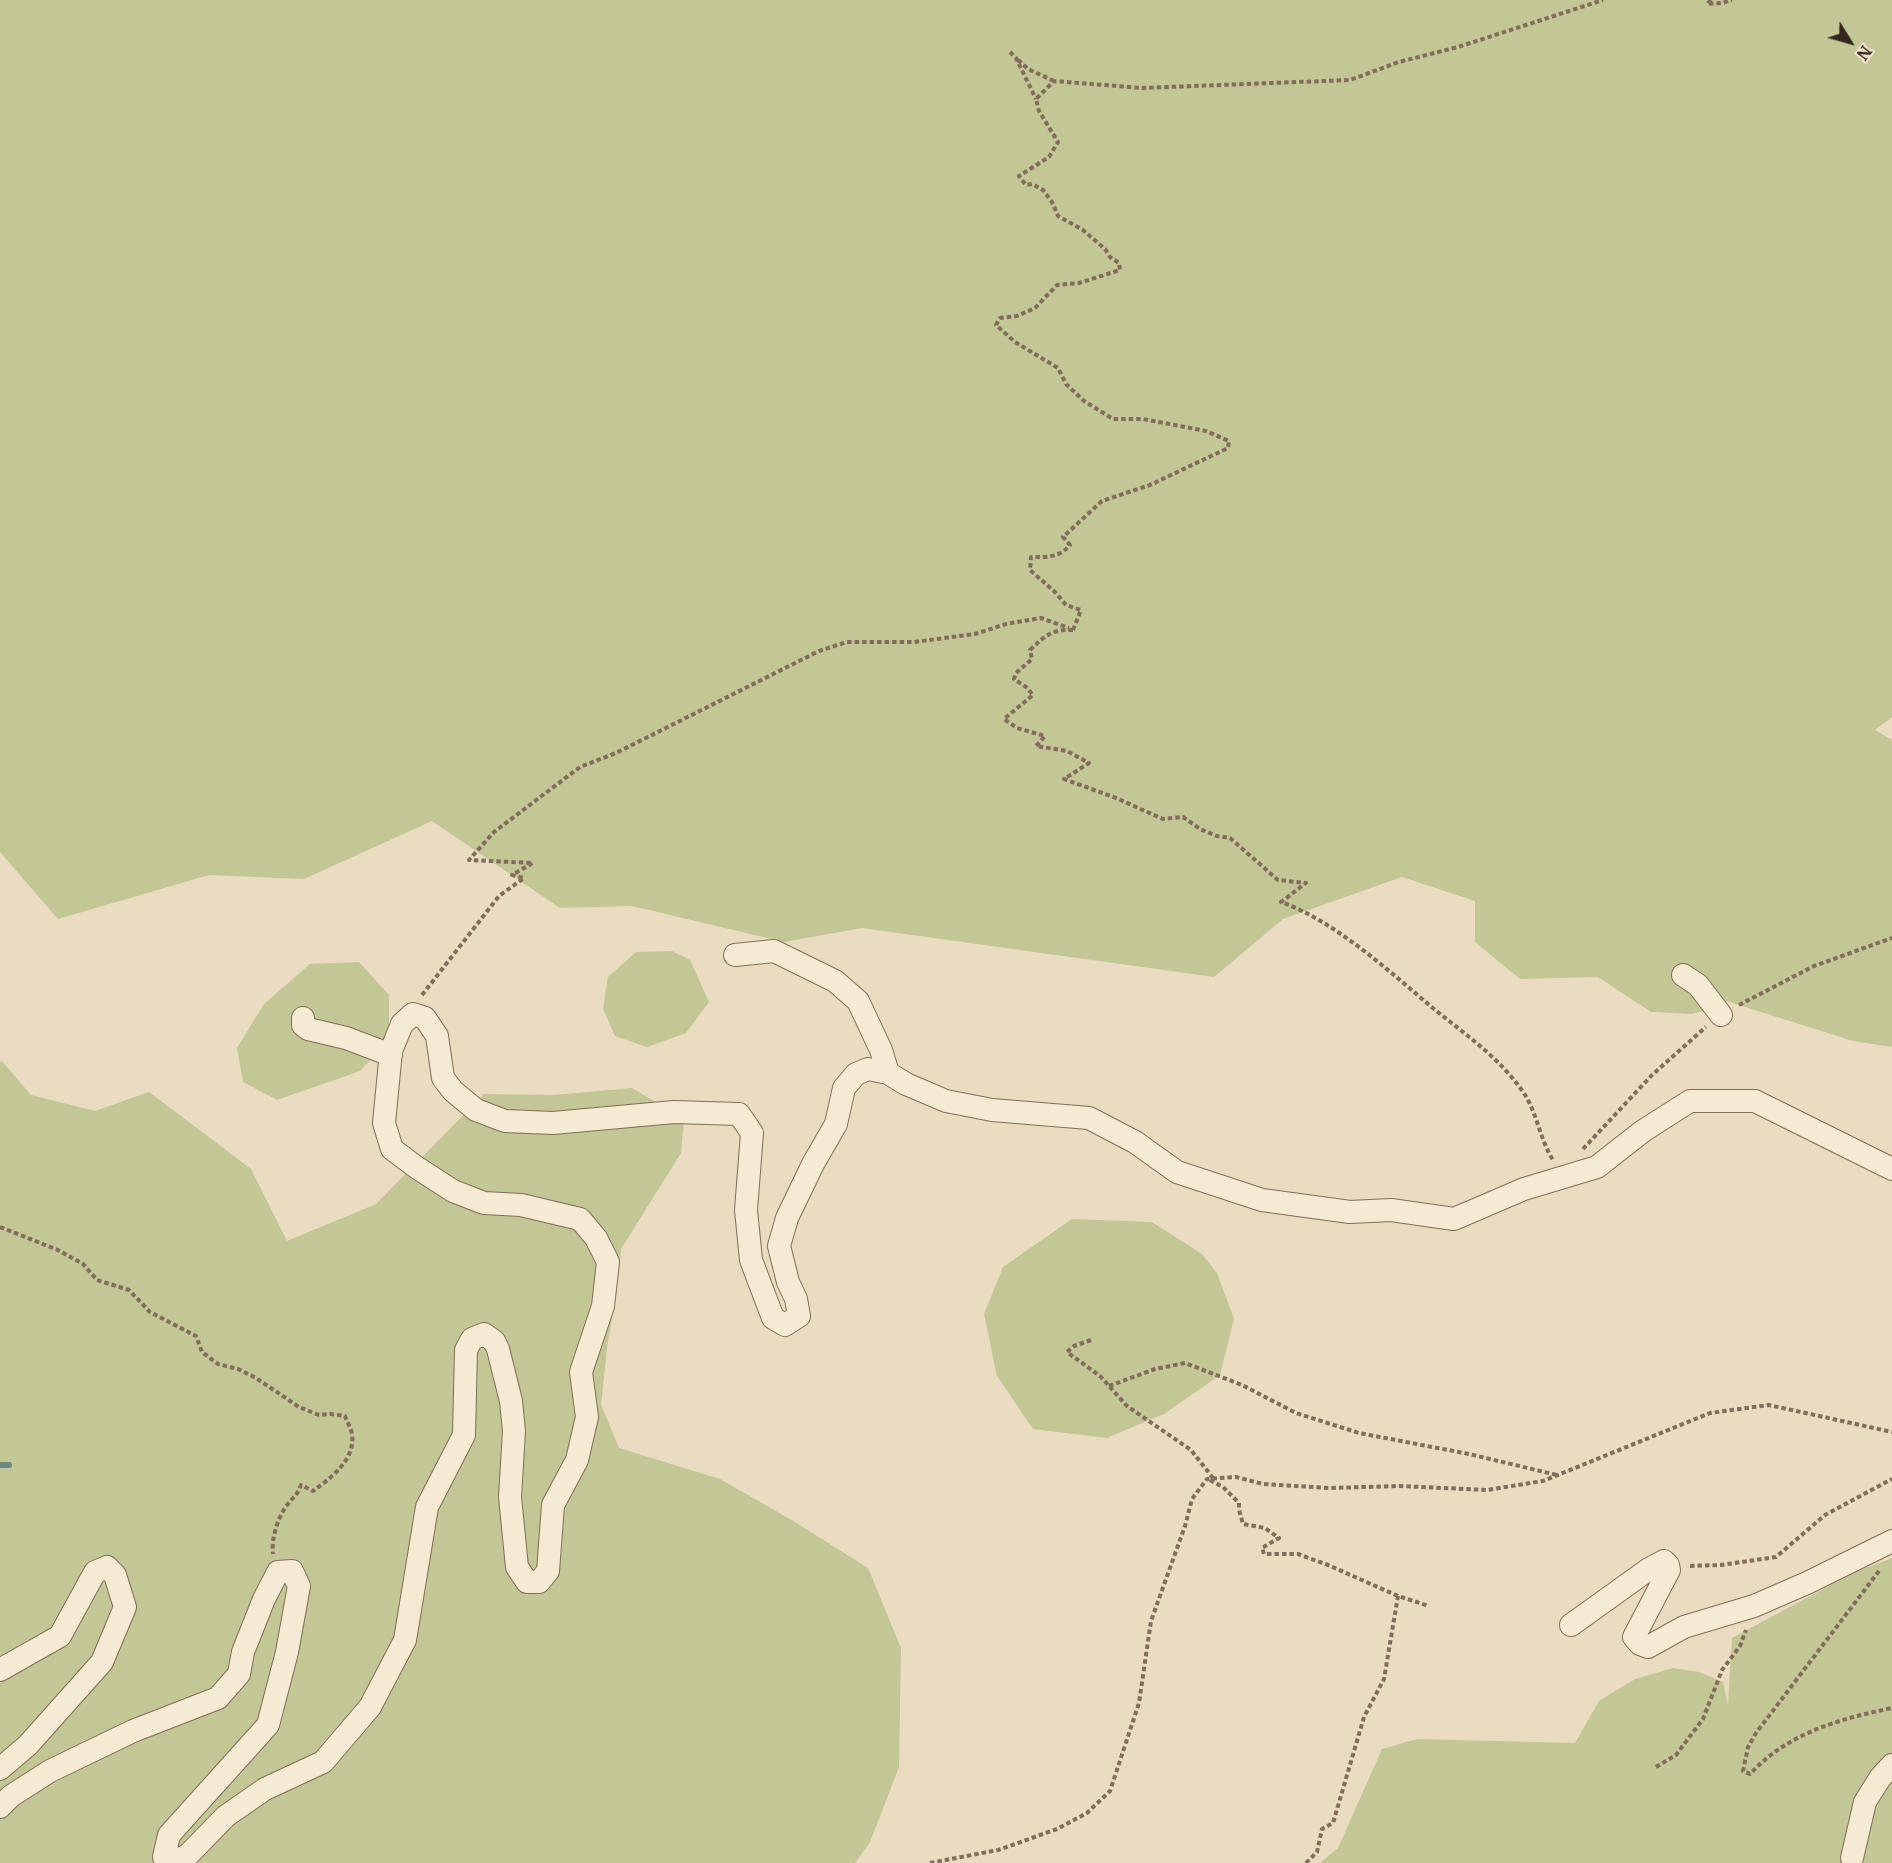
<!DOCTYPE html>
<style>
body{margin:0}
#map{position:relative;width:1892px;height:1863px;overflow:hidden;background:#eadcc0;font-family:Merriweather,serif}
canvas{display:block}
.north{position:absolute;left:1820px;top:12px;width:60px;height:60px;-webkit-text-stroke:4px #f2e6cf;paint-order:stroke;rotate:127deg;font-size:16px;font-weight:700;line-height:24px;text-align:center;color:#32261d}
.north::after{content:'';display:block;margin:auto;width:21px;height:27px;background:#32261d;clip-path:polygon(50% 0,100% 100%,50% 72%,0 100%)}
</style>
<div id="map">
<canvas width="1892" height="1863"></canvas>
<div class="north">N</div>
</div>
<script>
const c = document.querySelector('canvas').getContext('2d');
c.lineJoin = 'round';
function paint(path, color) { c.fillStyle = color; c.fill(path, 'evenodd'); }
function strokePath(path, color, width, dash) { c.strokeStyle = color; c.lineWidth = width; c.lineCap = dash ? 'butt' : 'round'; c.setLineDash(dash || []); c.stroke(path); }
paint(new Path2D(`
 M 0,0 L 1892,0 L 1892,717 L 1875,730 L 1892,740 L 1892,1047 L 1853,1041 L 1726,1001 L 1715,1008 L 1691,1014 L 1651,1012 L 1598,977 L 1520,979 L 1475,942 L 1475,901 L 1402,877 L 1283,919 L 1214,977 L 862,928 L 784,942 L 632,906 L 560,908 L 432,821 L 304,879 L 209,875 L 58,919 L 0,852 Z
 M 672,951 L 690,960 L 709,1002 L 686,1033 L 647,1047 L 615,1036 L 603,1009 L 608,977 L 636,952 Z
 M 359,962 L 389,995 L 389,1028 L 380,1050 L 360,1071 L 277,1100 L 243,1082 L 237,1048 L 264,1004 L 310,964 Z
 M 2,1061 L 31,1095 L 95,1111 L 149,1092 L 251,1169 L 287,1241 L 376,1204 L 484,1094 L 554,1095 L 632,1088 L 684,1119 L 681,1153 L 621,1249 L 617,1290 L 607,1348 L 601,1405 L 619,1448 L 720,1479 L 795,1522 L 868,1568 L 901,1648 L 899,1767 L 870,1842 L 855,1863 L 0,1863 L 0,1062 Z
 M 1072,1219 L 1152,1222 L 1202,1254 L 1217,1273 L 1234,1319 L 1220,1375 L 1164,1414 L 1107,1438 L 1033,1429 L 997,1376 L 984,1314 L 1003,1267 Z
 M 1892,1558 L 1892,1863 L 1320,1863 L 1338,1848 L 1382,1749 L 1417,1739 L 1575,1743 L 1599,1701 L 1635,1679 L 1673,1668 L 1699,1672 L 1723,1682 L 1728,1705 L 1732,1638 L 1853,1573 Z`), '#c3c695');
strokePath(new Path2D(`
 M 0,1465 L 9,1465`), '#6b8980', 6);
const minor = new Path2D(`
 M 735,955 L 774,951 L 835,981 L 858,1001 L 881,1050 L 888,1073
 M 1683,975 L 1698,985 L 1721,1015
 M 303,1018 L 303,1025 L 308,1029 L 346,1038 L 391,1055
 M 1571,1625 L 1649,1569 L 1664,1561 L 1668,1565 L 1669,1570 L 1634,1637 L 1640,1644 L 1648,1647 L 1684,1627 L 1754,1606 L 1807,1583 L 1892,1541
 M 0,1670 L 60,1636 L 95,1572 L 107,1567 L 115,1575 L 125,1607 L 102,1662 L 28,1745 L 0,1769
 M 0,1807 L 11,1796 L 50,1771 L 133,1731 L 218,1698 L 239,1674 L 243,1652 L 264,1599 L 278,1572 L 292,1571 L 299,1586 L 287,1652 L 268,1725 L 169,1835 L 164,1857 L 175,1861 L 188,1855 L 226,1816 L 265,1789 L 323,1762 L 370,1707 L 405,1640 L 427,1507 L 464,1435 L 466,1350 L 472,1339 L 484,1334 L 494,1341 L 498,1349 L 511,1401 L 514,1431 L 510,1497 L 517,1567 L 527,1582 L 539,1582 L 548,1571 L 553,1505 L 577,1460 L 587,1417 L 581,1372 L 603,1306 L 608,1262 L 596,1238 L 580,1219 L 521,1205 L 484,1203 L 453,1191 L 416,1167 L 392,1149 L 384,1123 L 391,1051 L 402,1024 L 413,1014 L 425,1018 L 437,1036 L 443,1078 L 453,1091 L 476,1110 L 505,1121 L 553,1123 L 674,1112 L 739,1114 L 752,1133 L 746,1210 L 751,1260 L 773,1318 L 785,1325 L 799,1316 L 796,1299 L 788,1282 L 779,1246 L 787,1218 L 813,1164 L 836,1124 L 844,1088 L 856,1074 L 868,1069 L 888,1073 L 906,1084 L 946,1101 L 992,1110 L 1089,1118 L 1135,1142 L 1177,1172 L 1262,1200 L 1350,1212 L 1391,1210 L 1454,1219 L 1524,1189 L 1597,1167 L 1643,1131 L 1690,1101 L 1755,1101 L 1892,1169
 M 1852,1858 L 1865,1802 L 1880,1778 L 1892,1765`);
strokePath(minor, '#816d5a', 24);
strokePath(new Path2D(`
 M 1711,0 L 1707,4 L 1722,3 L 1732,0
 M 1010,52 L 1016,58 L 1036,99
 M 1018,60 L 1028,69 L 1054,81
 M 1073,630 L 1081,610 L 1066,605 L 1055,592 L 1030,570 L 1031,557 C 1047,557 1059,558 1070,545 L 1063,537 L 1102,501 L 1150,485 L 1228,448 L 1229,441 L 1206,431 L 1143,419 L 1113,419 L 1084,401 L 1066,384 L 1058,368 L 1015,342 L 996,325 L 1000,318 L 1017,316 L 1035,308 L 1057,285 L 1079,283 L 1120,270 L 1119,263 L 1110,257 L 1105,249 L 1083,230 L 1058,216 L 1052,202 L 1043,190 L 1032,184 L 1026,185 L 1019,176 L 1049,157 L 1058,142 L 1039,111 L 1036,99 L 1054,81 L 1142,88 L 1350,80 L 1399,62 L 1458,47 L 1603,0
 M 1073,630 C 1051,629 1045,636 1030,650 L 1032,659 L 1016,673 L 1014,679 L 1026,687 L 1033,695 L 1004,719 L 1017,728 L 1045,736 L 1036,746 L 1067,751 L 1089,763 L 1064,779 L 1116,798 L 1163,819 L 1183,817 L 1200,829 L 1217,836 L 1230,838 L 1278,880 L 1306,883 L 1281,902 C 1335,921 1390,972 1434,1009 C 1465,1034 1498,1057 1521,1089 C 1537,1110 1539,1138 1553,1160
 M 422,995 L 499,896 L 524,878 L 512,875 L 533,863 L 469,860 L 494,832 L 580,767 L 616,753 L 819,651 L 847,642 L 914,642 L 975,634 L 1006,624 L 1041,618 L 1069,628
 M 1739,1005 L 1814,966 L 1892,938
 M 1583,1149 L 1652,1075 L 1706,1027
 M 0,1227 L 58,1250 L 83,1264 L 97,1280 L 129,1290 L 150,1312 L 196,1336 L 202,1352 L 218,1364 L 238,1369 L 256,1378 L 299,1407 L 319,1415 L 331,1414 L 345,1416 C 347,1422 351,1428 352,1434 C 356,1459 331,1478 313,1491 L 301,1485 C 296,1497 295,1495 288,1504 C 278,1516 271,1539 273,1554
 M 1091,1340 L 1074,1346 L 1067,1352 L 1100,1376 L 1127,1406 L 1191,1450 L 1213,1478
 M 1109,1386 L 1155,1369 L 1185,1363 L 1242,1385 L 1296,1413 L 1359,1433 L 1469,1454 L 1557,1475
 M 1210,1480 L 1223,1487 L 1239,1503 L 1239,1510 L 1243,1524 L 1265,1528 L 1279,1538 L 1262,1548 L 1264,1554 L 1298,1554 L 1328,1565 L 1398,1596 L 1429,1606
 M 1690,1566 L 1721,1565 L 1776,1557 L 1825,1515 L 1892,1479
 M 1879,1571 L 1756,1733 L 1748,1747 L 1743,1771 L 1750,1774 C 1788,1733 1839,1719 1892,1708
 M 1656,1767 L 1676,1755 L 1703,1719 L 1722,1670 L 1740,1646 L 1746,1630
 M 930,1863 L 998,1850 L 1057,1829 L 1087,1813 L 1110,1791 L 1139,1703 L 1151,1621 L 1185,1526 L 1192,1499 L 1207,1479 L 1236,1477 L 1263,1484 L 1329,1488 L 1400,1486 L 1487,1490 L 1543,1481 L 1710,1413 L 1769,1405 L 1892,1432
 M 1306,1863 L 1317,1852 L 1322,1829 L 1333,1823 L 1364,1717 L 1384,1679 L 1398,1596`), '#816d5a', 4, [4.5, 3]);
strokePath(minor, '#f5ead2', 22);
</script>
